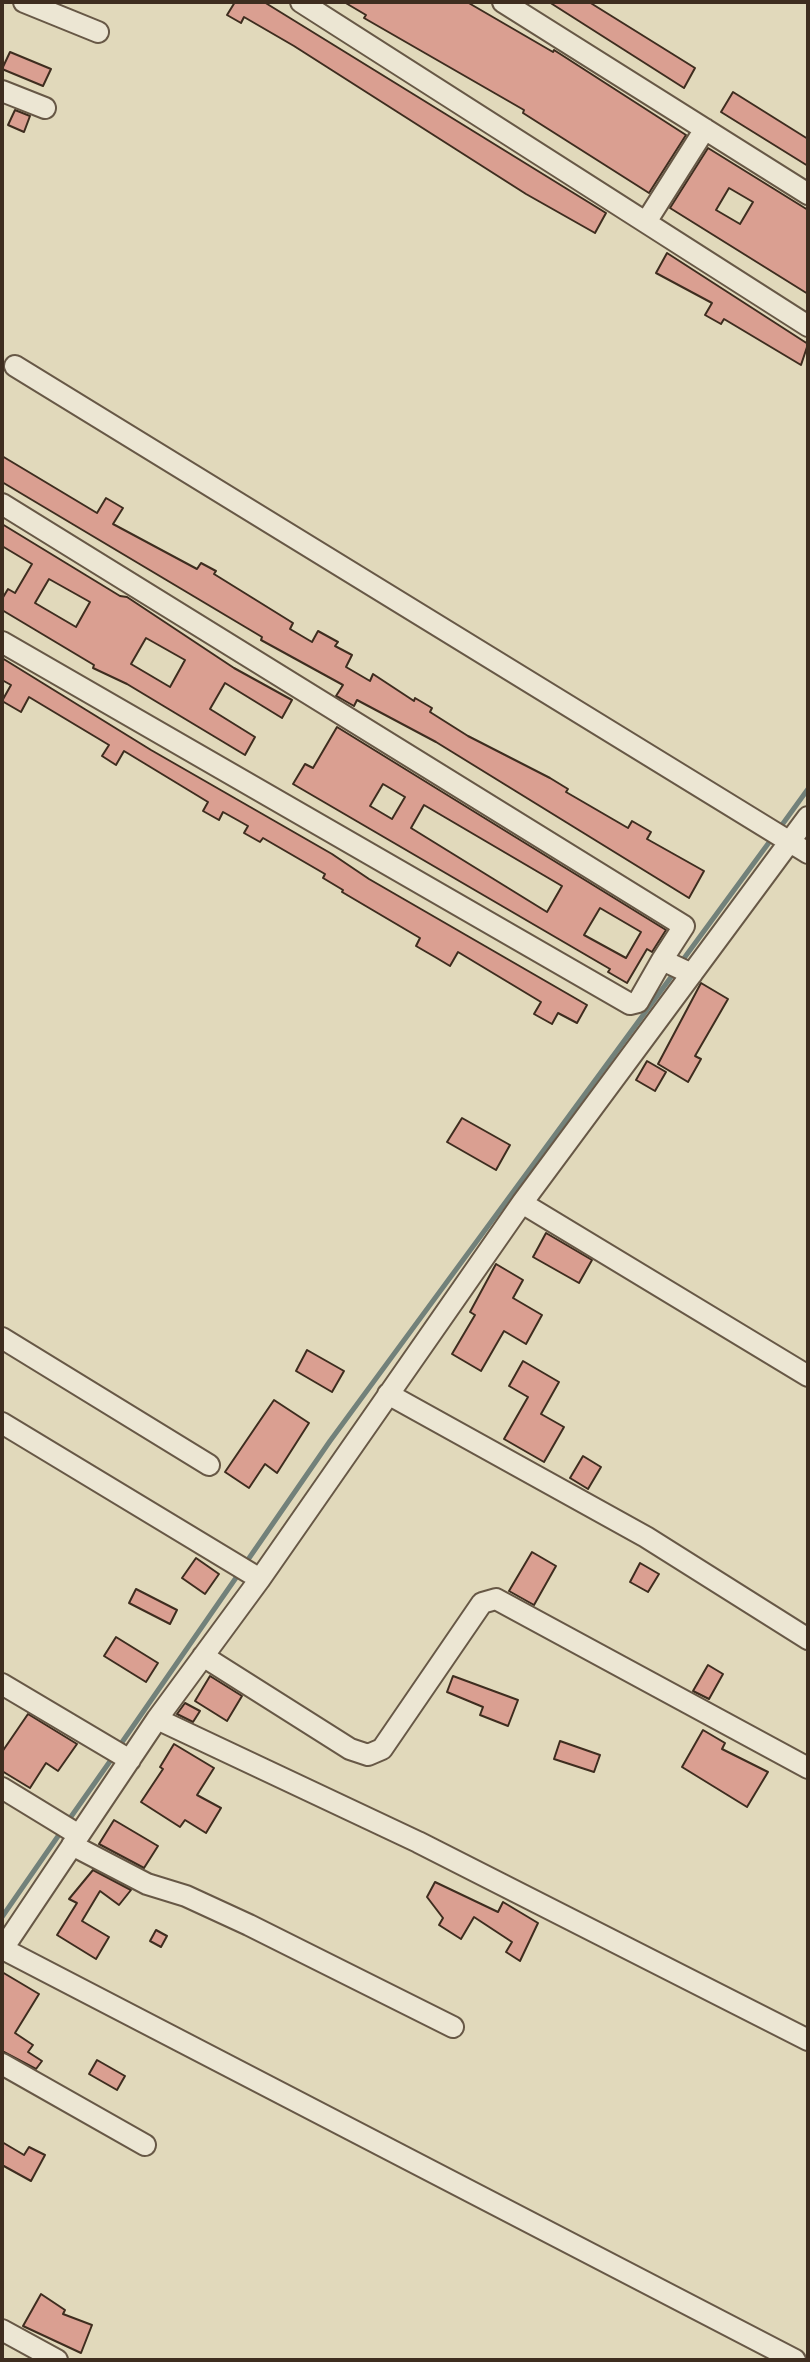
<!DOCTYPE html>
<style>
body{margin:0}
#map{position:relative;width:810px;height:2362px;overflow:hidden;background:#e1d9bb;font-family:"IM FELL English",serif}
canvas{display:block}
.frame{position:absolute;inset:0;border:4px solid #3e2d1f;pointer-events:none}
</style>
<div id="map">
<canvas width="810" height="2362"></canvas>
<div class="frame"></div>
</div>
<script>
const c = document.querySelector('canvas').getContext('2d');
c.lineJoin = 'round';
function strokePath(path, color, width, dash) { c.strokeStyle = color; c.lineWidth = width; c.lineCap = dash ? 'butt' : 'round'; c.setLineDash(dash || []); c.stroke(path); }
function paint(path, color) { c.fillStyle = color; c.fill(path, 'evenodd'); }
strokePath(new Path2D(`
 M 779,829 L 808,789
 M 682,961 L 773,837
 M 245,1564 L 330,1441 L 674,973
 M 118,1748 L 240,1572
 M 68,1821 L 113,1757
 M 2,1917 L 63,1829`), '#72817a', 5);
const building = new Path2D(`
 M 235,2 L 264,2 L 606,213 L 595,233 L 526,194 L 294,46 L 244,17 L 241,23 L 227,15 Z
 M 344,2 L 467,2 L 553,52 L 554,50 L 686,135 L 649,193 L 523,113 L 524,110 L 364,18 L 366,15 Z
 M 549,2 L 589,2 L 695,68 L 684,88 Z
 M 10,52 L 51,69 L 43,86 L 2,69 Z
 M 733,92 L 808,139 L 808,166 L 721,112 Z
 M 15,110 L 30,116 L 24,132 L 8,125 Z
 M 708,148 L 808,210 L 808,294 L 670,208 ZM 729,188 L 753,202 L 740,224 L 716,210 Z
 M 667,253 L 808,344 L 801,365 L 724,319 L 721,324 L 705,315 L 712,303 L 656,273 Z
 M 2,456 L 97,513 L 106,498 L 123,508 L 113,524 L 197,569 L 201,563 L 216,571 L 214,574 L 293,623 L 290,629 L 312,642 L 318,631 L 338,642 L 335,646 L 352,655 L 346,667 L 370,681 L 373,674 L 414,701 L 415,698 L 432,708 L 430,712 L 468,736 L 550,778 L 568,789 L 566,792 L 628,828 L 632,821 L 651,832 L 647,839 L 704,871 L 689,898 L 436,742 L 357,700 L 354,706 L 340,698 L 336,696 L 343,685 L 261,640 L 262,637 L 2,482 Z
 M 2,524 L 120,596 L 127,597 L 234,668 L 292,700 L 282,718 L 225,683 L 210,709 L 255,737 L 245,755 L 127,684 L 93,668 L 94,665 L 2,610 L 2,599 L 8,589 L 15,593 L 32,564 L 2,546 ZM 49,579 L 90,602 L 76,627 L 35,603 ZM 146,638 L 185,660 L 170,687 L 131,664 Z
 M 2,658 L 151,750 L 332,854 L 369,879 L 587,1005 L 577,1023 L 558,1013 L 552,1024 L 534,1014 L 541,1002 L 458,952 L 450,966 L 435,957 L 416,946 L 420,938 L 342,892 L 343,890 L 323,878 L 325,874 L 263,838 L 260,842 L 244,833 L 248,826 L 223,812 L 219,820 L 203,811 L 208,802 L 124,751 L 116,765 L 102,756 L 109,745 L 29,697 L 21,712 L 2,701 L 11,685 L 2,680 Z
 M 337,727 L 666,930 L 652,952 L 647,949 L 627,983 L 608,972 L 610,969 L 293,784 L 305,764 L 313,768 ZM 383,784 L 405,797 L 392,819 L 370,806 ZM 424,805 L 562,886 L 547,912 L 411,828 ZM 600,908 L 641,932 L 626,958 L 584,935 Z
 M 701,983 L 728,999 L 695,1056 L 701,1059 L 688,1082 L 658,1064 Z
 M 647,1061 L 666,1072 L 655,1091 L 636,1080 Z
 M 462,1118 L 510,1145 L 496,1170 L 447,1142 Z
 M 546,1233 L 592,1260 L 579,1283 L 533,1257 Z
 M 496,1264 L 523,1280 L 513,1298 L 542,1315 L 526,1344 L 504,1331 L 481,1371 L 452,1354 L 475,1315 L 470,1312 Z
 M 307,1350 L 344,1371 L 332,1392 L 296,1371 Z
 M 523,1361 L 559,1382 L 541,1414 L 564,1427 L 544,1462 L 504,1439 L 528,1397 L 509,1386 Z
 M 274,1400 L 309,1423 L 277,1473 L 265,1464 L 249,1488 L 225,1472 Z
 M 583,1456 L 601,1467 L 588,1489 L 570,1478 Z
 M 532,1552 L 556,1566 L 534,1605 L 509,1591 Z
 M 196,1558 L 219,1574 L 205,1594 L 182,1578 Z
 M 640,1563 L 659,1574 L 648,1592 L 630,1582 Z
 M 136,1589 L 177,1610 L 170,1624 L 129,1603 Z
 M 116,1637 L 158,1663 L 146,1682 L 104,1656 Z
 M 708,1665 L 723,1674 L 709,1699 L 693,1691 Z
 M 210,1676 L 242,1696 L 227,1721 L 195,1701 Z
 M 453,1676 L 518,1700 L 508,1726 L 480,1715 L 483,1707 L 447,1692 Z
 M 185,1703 L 200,1711 L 193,1722 L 177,1714 Z
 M 28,1714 L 77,1744 L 58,1771 L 46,1763 L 30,1788 L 2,1771 L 2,1752 Z
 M 703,1730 L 725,1743 L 722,1749 L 768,1772 L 747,1807 L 682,1767 Z
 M 560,1741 L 600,1755 L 594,1772 L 554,1759 Z
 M 174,1744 L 214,1768 L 197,1795 L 221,1808 L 206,1833 L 185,1820 L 180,1827 L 141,1802 L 163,1769 L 160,1767 Z
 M 114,1820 L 158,1846 L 144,1868 L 99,1844 Z
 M 93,1870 L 131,1890 L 119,1905 L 100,1891 L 82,1921 L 109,1937 L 96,1959 L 57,1935 L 77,1903 L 69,1899 Z
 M 435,1882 L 498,1912 L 503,1902 L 538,1923 L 520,1961 L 506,1952 L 512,1942 L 474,1917 L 461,1939 L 439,1925 L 443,1918 L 427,1897 Z
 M 156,1930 L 167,1936 L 161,1947 L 150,1941 Z
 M 2,1972 L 39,1994 L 15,2033 L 33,2045 L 28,2052 L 42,2061 L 36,2069 L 2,2051 Z
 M 97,2060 L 125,2076 L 117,2090 L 89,2074 Z
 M 2,2142 L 24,2155 L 29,2147 L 45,2155 L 31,2181 L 2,2165 Z
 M 41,2294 L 65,2310 L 63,2314 L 92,2325 L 81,2353 L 23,2326 Z`);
paint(building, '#da9f91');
strokePath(building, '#3e2d1f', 2);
const minor = new Path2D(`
 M 24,2 L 98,32
 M 301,2 L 808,326
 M 503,2 L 808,194
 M 2,91 L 45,108
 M 646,222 L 705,129
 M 15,366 L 808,853
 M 2,504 L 684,926 L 662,960 L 692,974
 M 2,642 L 630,1004 L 638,1002 L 662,960
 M 522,1203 L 808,1376
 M 2,1338 L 209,1465
 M 388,1394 L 646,1537 L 808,1639
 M 2,1423 L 260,1579
 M 203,1656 L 350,1749 L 368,1755 L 382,1749 L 482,1603 L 496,1599 L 808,1768
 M 2,1684 L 130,1760
 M 157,1719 L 418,1842 L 808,2040
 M 2,1788 L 79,1835
 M 72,1845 L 147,1884 L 186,1896 L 249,1925 L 453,2027
 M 3,1949 L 795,2360
 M 2,1950 L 157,1719 L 260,1579 L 522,1203 L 808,817
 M 2,2064 L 145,2145
 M 2,2330 L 57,2360`);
strokePath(minor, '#675846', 24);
strokePath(minor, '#ece6d3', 20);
</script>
